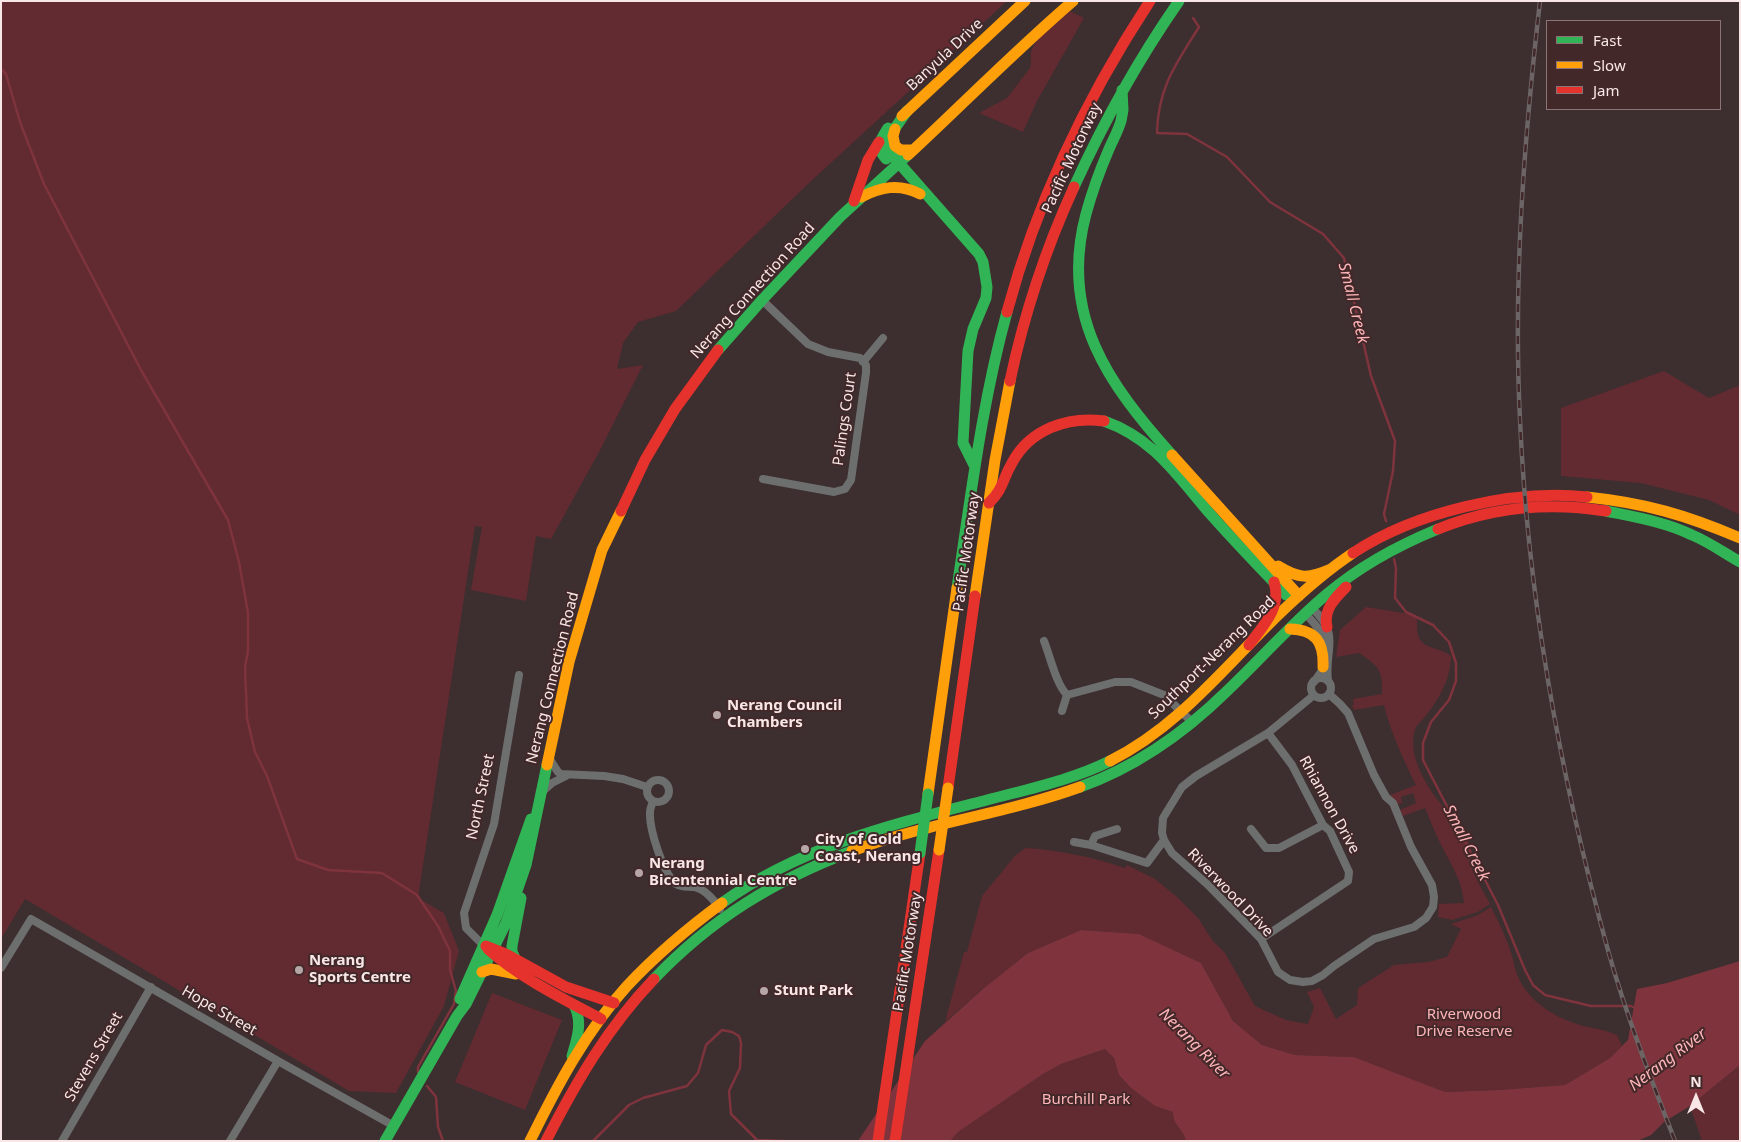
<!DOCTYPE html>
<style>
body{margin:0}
#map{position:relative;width:1741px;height:1142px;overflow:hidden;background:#3d2e2f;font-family:"Noto Sans",sans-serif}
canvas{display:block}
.frame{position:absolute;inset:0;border:2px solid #f9e7e7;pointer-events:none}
.legend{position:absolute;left:1546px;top:20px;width:175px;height:90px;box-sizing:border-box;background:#43282a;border:1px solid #8c7476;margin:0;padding:6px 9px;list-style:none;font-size:15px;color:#f9e7e7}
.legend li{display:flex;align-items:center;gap:10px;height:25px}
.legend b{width:25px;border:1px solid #8c7476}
.north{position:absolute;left:1671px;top:1072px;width:50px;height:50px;-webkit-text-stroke:4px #43282a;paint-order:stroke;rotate:0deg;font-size:14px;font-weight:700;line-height:20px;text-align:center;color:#f9e7e7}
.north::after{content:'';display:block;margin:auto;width:18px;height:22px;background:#f9e7e7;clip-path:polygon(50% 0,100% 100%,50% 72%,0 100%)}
</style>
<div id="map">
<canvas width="1741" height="1142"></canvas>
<div class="frame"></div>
<ul class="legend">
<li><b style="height:6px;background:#30b455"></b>Fast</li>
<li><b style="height:6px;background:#ff9f0a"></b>Slow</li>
<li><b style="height:6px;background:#e5322d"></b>Jam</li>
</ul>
<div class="north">N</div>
</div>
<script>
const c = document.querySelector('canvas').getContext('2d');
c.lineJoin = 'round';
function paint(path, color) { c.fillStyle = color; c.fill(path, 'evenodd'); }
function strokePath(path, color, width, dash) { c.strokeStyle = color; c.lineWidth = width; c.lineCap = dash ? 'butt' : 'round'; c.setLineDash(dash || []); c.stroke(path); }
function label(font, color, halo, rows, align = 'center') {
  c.font = font + ' "Noto Sans",sans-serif'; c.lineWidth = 4; c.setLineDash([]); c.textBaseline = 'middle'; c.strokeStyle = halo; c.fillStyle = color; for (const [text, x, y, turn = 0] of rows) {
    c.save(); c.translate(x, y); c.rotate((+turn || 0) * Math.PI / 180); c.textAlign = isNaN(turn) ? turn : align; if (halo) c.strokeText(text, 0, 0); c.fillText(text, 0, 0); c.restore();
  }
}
paint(new Path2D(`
 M 1,1 L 1007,1 L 809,183 L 676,311 L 638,322 L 623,343 L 617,369 L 643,365 L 598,454 L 551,539 L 536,536 L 526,601 L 471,590 L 482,527 L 475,526 L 418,898 L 444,913 L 459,951 L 444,1006 L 396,1093 L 349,1091 L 25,899 L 1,939 Z
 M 1070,11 L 1084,18 L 1037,101 L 1023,132 L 979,113 L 1007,98 L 1030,68 C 1032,63 1030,58 1031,52 C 1038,33 1055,23 1070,11 Z
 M 1664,371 L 1709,398 L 1740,385 L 1740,515 L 1709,500 L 1641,483 L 1561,476 L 1561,408 Z
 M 1366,607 L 1416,615 C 1418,622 1416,628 1418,635 C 1422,650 1441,647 1451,656 C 1451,679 1438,701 1424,718 C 1421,722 1416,725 1415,730 C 1407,754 1426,786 1441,804 C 1451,816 1462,826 1468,840 C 1472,848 1468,855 1470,862 C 1474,877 1483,890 1490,904 L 1478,912 L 1452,920 L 1438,917 L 1439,904 L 1464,903 C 1462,881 1451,864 1441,845 C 1435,833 1430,820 1425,808 L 1403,816 L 1400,810 L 1416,803 L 1413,793 L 1401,797 L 1402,803 L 1398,804 L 1390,795 L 1416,785 C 1403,759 1391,733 1384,705 L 1354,710 L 1352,705 L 1354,705 L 1353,699 L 1382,694 C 1383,669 1378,666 1359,653 L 1336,657 L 1340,630 Z
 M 1025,848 C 1059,850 1092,857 1125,868 L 1127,865 L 1155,879 L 1176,896 L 1198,918 L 1212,940 L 1225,953 L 1255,1006 L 1286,1020 L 1308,1024 L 1314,1007 L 1307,992 L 1320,988 L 1336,1019 L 1357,1005 L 1358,988 L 1394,965 L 1428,962 L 1447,957 L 1461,929 L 1451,924 L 1478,915 L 1491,907 C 1496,917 1502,928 1506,939 C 1510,948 1513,958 1515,968 C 1522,994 1545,1012 1569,1021 C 1584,1028 1602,1028 1617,1035 L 1622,1046 L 1610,1058 L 1565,1085 L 1498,1090 L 1444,1092 L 1354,1057 L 1295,1055 L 1262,1045 L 1233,1021 L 1201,963 L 1139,934 L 1081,930 L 1028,953 L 984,988 L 945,1022 L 964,952 L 967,952 L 982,896 L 1014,857 Z
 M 492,993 L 562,1020 L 525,1110 L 455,1082 Z
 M 1105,1049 L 1114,1058 L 1119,1075 L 1131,1088 L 1155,1106 L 1173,1112 C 1173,1127 1182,1126 1186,1141 L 950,1141 L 958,1132 L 1043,1074 L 1061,1064 Z
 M 1740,1065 L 1740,1141 L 1702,1141 L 1690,1106 Z`), '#612b31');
paint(new Path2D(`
 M 1081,930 L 1139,934 L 1201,963 L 1233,1021 L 1262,1045 L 1295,1055 L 1354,1057 L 1445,1092 L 1498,1090 L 1565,1085 L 1610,1058 L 1628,1040 L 1637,989 L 1667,983 L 1740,961 L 1740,1065 L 1690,1106 L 1664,1122 L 1651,1135 L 1637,1141 L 1186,1141 C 1182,1126 1173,1127 1173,1112 L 1155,1106 L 1131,1088 L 1119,1075 L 1114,1058 L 1105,1049 L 1061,1064 L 1043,1074 L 958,1132 L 950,1141 L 858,1141 L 925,1041 L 984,988 L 1028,953 Z`), '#7f343d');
strokePath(new Path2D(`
 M 1193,18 L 1199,27 C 1176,64 1158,87 1157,133 L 1187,134 L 1227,157 L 1270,202 L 1323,234 L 1344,258 L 1371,376 L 1395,441 L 1393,471 L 1384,514 L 1386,521
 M 1,69 L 6,74 L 20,122 L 44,184 L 141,370 L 228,520 L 239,562 L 248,613 L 248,651 L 245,667 L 247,718 L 255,752 L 267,776 L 297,859 L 328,870 L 382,873 L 417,895 L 438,926 L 450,951 L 450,970 L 456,991 L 454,1004 L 418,1067 L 418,1072
 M 1394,559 L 1396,568 L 1395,598 L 1406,612 L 1433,625 L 1449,642 L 1456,663 L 1456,681 L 1449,700 L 1431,722 L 1423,743 L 1423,760 L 1498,905 L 1525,970 L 1533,985 L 1545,995 L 1591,1006 L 1631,1006 L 1637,1009
 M 427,1086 L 436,1097 L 438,1127 L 443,1141
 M 593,1141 L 629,1105 L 643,1098 L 687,1086 L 698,1073 L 706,1045 L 722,1030 L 732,1032 L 739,1036 L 741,1043 L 740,1068 L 729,1091 L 731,1114 L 757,1140 L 784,1141`), '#7f343d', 2.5);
strokePath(new Path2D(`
 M 762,300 L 808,344 L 828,352 L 860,358 L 866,365 L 866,373 L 851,480 L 845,489 L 834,492 L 763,479
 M 863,362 L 883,338
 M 1311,607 C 1342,636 1324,647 1328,681
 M 1305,613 C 1314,623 1323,632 1325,645
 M 1044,641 C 1050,656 1056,684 1067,695 L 1115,682 L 1131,682 L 1164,695 L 1193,723
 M1311 688a10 10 0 1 1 20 0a10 10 0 1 1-20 0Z
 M 1314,682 L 1321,672 L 1323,664
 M 1314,695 L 1268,733 L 1196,776 L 1182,787 L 1163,818 L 1162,833 L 1164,840 L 1172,853 L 1207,884 L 1261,939 L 1278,972 L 1290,980 L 1303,982 L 1312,981 L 1323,975 L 1334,966 L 1374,939 L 1414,927 L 1426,918 L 1433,907 L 1434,897 L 1432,885 L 1411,847 L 1393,803 L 1386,797 L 1374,775 L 1348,713 L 1340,704 L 1329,694
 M 1062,711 L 1067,695
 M 549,758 L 558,772 L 561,774 L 604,776 L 623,779 L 647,787
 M647 791a11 11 0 1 1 22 0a11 11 0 1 1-22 0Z
 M 543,791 L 552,783 L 566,776
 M 653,801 C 652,805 650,808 650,812 C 649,829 663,873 676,884 C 682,888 688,886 694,887 C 705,889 714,900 720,909
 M 1251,829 L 1266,848 L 1279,848 L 1323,825
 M 1074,842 L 1091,845 L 1147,863 L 1164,840
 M 1091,845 L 1095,836 L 1117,829
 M 1261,939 L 1348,881 L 1349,872 L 1330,831 L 1323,825 L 1292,765 L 1268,733
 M 484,946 L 466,928 L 464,913 L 494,824 L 519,675
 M 1,968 L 31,919 L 278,1061 L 394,1126
 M 62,1141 L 151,987
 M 230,1141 L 278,1061`), '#6c6f6e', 8);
strokePath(new Path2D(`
 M 1122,90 L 1123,110 L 1121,121 C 1118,131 1113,140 1109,149 C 1100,170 1092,192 1086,214 C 1059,315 1108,384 1172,455
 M 908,155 L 899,163 L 979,254 L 983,262 L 987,287 L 986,298 L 973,329 L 968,351 L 963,443 L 975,467
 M 886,159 C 875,146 880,141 888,128
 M 1074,187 C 1104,121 1138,60 1179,1
 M 718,350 L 762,300 L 840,217 L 899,163 C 891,155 886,149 888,138 L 907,111
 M 1104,421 C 1155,439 1178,477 1212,516 C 1236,543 1261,569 1286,595
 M 1606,511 C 1635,517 1665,522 1692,535 C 1709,542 1724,553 1740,562
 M 957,588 C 971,495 982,402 1007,312
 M 1080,787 C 1136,767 1183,734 1226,692 C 1260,660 1291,624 1327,594 C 1360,566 1399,545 1438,529
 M 722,903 C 801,846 894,824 987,800 C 1028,789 1072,780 1110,761
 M 515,958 L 512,952 L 512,946 L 521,898
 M 654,979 C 711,919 775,880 852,851
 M 460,999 L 497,915 L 531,819
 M 572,1056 C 577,1039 583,1022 574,1005
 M 385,1141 L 457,1016 L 466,1004 L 506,923 L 526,865 L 547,765`), '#30b455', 11);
strokePath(new Path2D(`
 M 902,116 L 1025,1
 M 895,129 L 893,136 L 895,146 L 901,150 L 913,150
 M 908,155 C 963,104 1016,50 1073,1
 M 861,197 C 881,187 899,183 920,194
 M 1172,455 L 1299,596
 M 1587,497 C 1645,503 1686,515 1740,538
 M 1278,566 C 1299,579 1308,579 1331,569
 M 975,596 L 995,460 L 1010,381
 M 1290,629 C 1316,630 1324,642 1323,667
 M 1110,761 C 1178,727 1224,668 1277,616 C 1301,593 1326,571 1353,553
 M 547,765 L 569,662 L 602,550 L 621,511
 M 928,794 L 957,588
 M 852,851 C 926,823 1005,814 1080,787
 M 482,972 L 491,969 L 516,974
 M 530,1141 C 557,1086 586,1031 627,986 C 656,955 688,928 722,903`), '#ff9f0a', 11);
strokePath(new Path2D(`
 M 854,201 L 868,160 L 879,142
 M 1007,312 C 1037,200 1087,97 1150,1
 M 1010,381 C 1024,315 1046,248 1074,187
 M 989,503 C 1004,488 1002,480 1012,463 C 1030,429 1068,416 1104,421
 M 621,511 L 645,460 L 675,409 L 718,350
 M 1438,529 C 1492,507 1549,502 1606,511
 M 1353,553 C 1415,512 1513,489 1587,497
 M 1327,627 C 1323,610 1335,598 1346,587
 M 1249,645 C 1263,626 1282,607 1274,582
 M 948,788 L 975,596
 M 486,946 L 506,954 L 566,987 L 614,1003
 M 488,949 C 517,976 565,1000 601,1019
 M 546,1141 C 576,1082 608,1027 654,979
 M 878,1141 L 920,853
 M 895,1141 L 939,850`), '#e5322d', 11);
const rail = new Path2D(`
 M 1540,1 C 1524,140 1513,280 1520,420 C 1528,600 1561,780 1609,954 C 1627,1017 1651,1079 1675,1141`);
strokePath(rail, '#6c6566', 4.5);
strokePath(rail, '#43282a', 2.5, [8]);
strokePath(new Path2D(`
 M 920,853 L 928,794`), '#30b455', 11);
strokePath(new Path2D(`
 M 939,850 L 948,788`), '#ff9f0a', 11);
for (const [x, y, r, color] of [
 [717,715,5,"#b7a6a7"],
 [805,849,5,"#b7a6a7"],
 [639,873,5,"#b7a6a7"],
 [299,970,5,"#b7a6a7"],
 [764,991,5,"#b7a6a7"]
]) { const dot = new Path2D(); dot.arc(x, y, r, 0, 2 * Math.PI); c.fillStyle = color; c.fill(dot); strokePath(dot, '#43282a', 2); }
label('15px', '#f9e7e7', '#43282a', [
 ["Banyula Drive",945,55,-43],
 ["Pacific Motorway",1072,158,-65],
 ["Nerang Connection Road",753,291,-48],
 ["Palings Court",845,419,-82],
 ["Pacific Motorway",967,552,-82],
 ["Southport-Nerang Road",1212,658,-44],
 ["Nerang Connection Road",553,678,-76],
 ["North Street",481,797,-78],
 ["Rhiannon Drive",1329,805,61],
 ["Riverwood Drive",1230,893,46],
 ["Pacific Motorway",908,952,-81],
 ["Hope Street",219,1011,30],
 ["Stevens Street",94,1057,-60]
]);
label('bold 15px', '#f9e7e7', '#43282a', [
 ["Nerang Council",727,706],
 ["Chambers",727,723],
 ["City of Gold",815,840],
 ["Coast, Nerang",815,857],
 ["Nerang",649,864],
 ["Bicentennial Centre",649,881],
 ["Nerang",309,961],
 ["Sports Centre",309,978],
 ["Stunt Park",774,991]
], 'left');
label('15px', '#feb5b8', '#43282a', [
 ["Riverwood",1464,1015],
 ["Drive Reserve",1464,1032],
 ["Burchill Park",1086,1100]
]);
label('italic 16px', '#feb5b8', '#43282a', [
 ["Small Creek",1353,303,76],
 ["Small Creek",1466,843,63],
 ["Nerang River",1194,1044,45],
 ["Nerang River",1668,1060,-37]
]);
</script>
